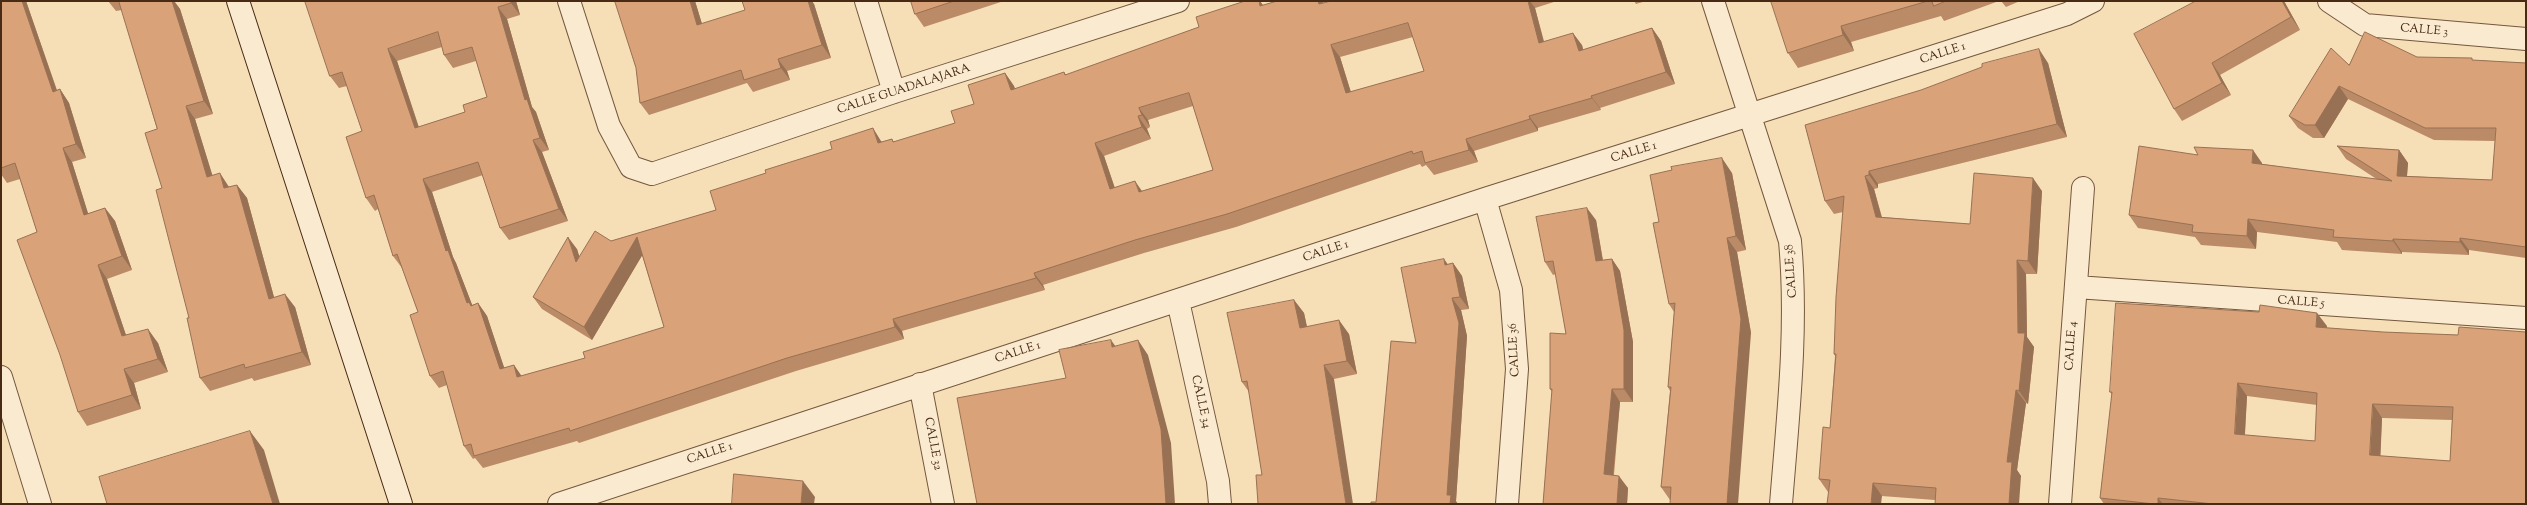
<!DOCTYPE html>
<style>
body{margin:0}
#map{position:relative;width:2527px;height:505px;overflow:hidden;background:#f6dfb7;font-family:"Sorts Mill Goudy",serif}
canvas{display:block}
.frame{position:absolute;inset:0;border:2px solid #492a15;pointer-events:none}
</style>
<div id="map">
<canvas width="2527" height="505"></canvas>
<div class="frame"></div>
</div>
<script>
const c = document.querySelector('canvas').getContext('2d');
c.lineJoin = 'round';
function strokePath(path, color, width, dash) { c.strokeStyle = color; c.lineWidth = width; c.lineCap = dash ? 'butt' : 'round'; c.setLineDash(dash || []); c.stroke(path); }
function paint(path, color) { c.fillStyle = color; c.fill(path, 'evenodd'); }
function label(font, color, halo, rows, align = 'center') {
  c.font = font + ' "Sorts Mill Goudy",serif'; c.lineWidth = 3.5; c.setLineDash([]); c.textBaseline = 'middle'; c.strokeStyle = halo; c.fillStyle = color; for (const [text, x, y, turn = 0] of rows) {
    c.save(); c.translate(x, y); c.rotate((+turn || 0) * Math.PI / 180); c.textAlign = isNaN(turn) ? turn : align; if (halo) c.strokeText(text, 0, 0); c.fillText(text, 0, 0); c.restore();
  }
}
const street = new Path2D(`
 M 569,1 L 609,126 L 631,167 L 652,174 L 894,92 L 1178,1
 M 866,1 L 894,92
 M 1713,1 L 1790,241 C 1798,329 1788,416 1781,504
 M 2329,1 L 2365,25 L 2526,39
 M 1485,199 L 1511,290 L 1517,369 L 1507,504
 M 2076,287 L 2526,318
 M 1178,301 L 1218,481 L 1220,504
 M 1,377 L 40,504
 M 920,384 L 943,504
 M 559,504 L 1485,199 L 2067,14 L 2093,1
 M 2060,504 L 2083,188`);
const secondary = new Path2D(`
 M 238,1 L 401,504`);
strokePath(street, '#74573e', 24);
strokePath(secondary, '#492a15', 24);
strokePath(street, '#f9ead0', 22);
strokePath(secondary, '#f9ead0', 22);
paint(new Path2D(`
 M 1,1 L 26,1 L 57,90 L 60,89 L 69,103 L 86,158 L 72,162 L 88,214 L 105,208 L 115,221 L 132,270 L 107,279 L 126,335 L 158,343 L 168,372 L 134,383 L 141,409 L 87,426 L 78,412 L 37,232 L 20,179 L 7,183 L 1,174 Z
 M 108,1 L 174,1 L 180,9 L 213,114 L 195,119 L 212,175 L 229,187 L 237,185 L 247,198 L 274,297 L 295,307 L 311,365 L 254,381 L 252,378 L 210,391 L 200,378 L 189,318 L 162,188 L 157,129 L 122,10 L 116,11 Z
 M 305,1 L 516,1 L 520,15 L 507,19 L 532,107 L 536,112 L 549,150 L 542,152 L 568,221 L 509,240 L 500,228 L 483,175 L 432,192 L 453,257 L 456,263 L 472,305 L 478,303 L 487,316 L 504,368 L 514,365 L 521,376 L 585,358 L 664,327 L 642,255 L 592,340 L 542,309 L 533,297 L 577,249 L 579,257 L 611,241 L 716,210 L 881,141 L 882,142 L 892,139 L 894,142 L 955,123 L 1005,73 L 1014,86 L 1015,89 L 1064,72 L 1066,75 L 1199,27 L 1245,1 L 1260,1 L 1263,5 L 1277,1 L 1322,1 L 1323,3 L 1331,1 L 1557,1 L 1535,8 L 1544,41 L 1582,45 L 1583,50 L 1652,28 L 1661,41 L 1675,84 L 1600,108 L 1601,110 L 1538,128 L 1538,131 L 1474,151 L 1478,162 L 1434,175 L 1426,165 L 1422,167 L 1420,164 L 1236,227 L 1144,253 L 1043,285 L 1045,290 L 902,331 L 904,339 L 796,371 L 579,443 L 577,441 L 483,468 L 475,458 L 473,459 L 464,446 L 447,385 L 439,388 L 430,376 L 418,312 L 402,268 L 393,256 L 378,209 L 375,211 L 366,198 L 362,131 L 347,86 L 339,88 L 330,76 ZM 1413,37 L 1424,71 L 1351,92 L 1340,57 ZM 442,47 L 444,55 L 453,68 L 476,61 L 487,97 L 465,112 L 419,127 L 397,61 ZM 1193,106 L 1213,170 L 1142,191 L 1115,188 L 1104,156 L 1151,139 L 1147,129 L 1150,127 L 1148,120 Z
 M 615,1 L 695,1 L 702,24 L 814,4 L 831,58 L 787,71 L 790,80 L 753,92 L 747,83 L 649,115 L 640,103 L 636,68 Z
 M 911,1 L 1004,1 L 924,27 L 915,14 Z
 M 1634,1 L 1646,1 L 1636,4 Z
 M 1771,1 L 1999,1 L 1944,21 L 1941,16 L 1851,42 L 1854,51 L 1798,68 L 1788,53 Z
 M 2001,1 L 2020,1 L 2006,7 Z
 M 2196,1 L 2284,1 L 2300,30 L 2220,75 L 2231,95 L 2182,121 L 2174,109 Z
 M 2417,57 L 2474,60 L 2526,63 L 2526,258 L 2469,250 L 2469,255 L 2402,252 L 2402,254 L 2342,250 L 2337,242 L 2257,232 L 2256,249 L 2201,245 L 2195,237 L 2138,228 L 2129,215 L 2198,155 L 2262,163 L 2262,164 L 2378,180 L 2346,159 L 2337,146 L 2399,150 L 2408,163 L 2407,176 L 2492,180 L 2495,141 L 2434,140 L 2348,99 L 2324,138 L 2313,138 L 2298,128 L 2289,116 L 2349,65 Z
 M 2048,63 L 2067,137 L 1878,184 L 1878,188 L 1874,189 L 1882,217 L 1970,224 L 2042,191 L 2037,274 L 2026,274 L 2027,337 L 2034,347 L 2028,404 L 2026,403 L 2017,470 L 2021,476 L 1935,500 L 1828,492 L 1819,479 L 1830,428 L 1835,356 L 1834,354 L 1843,212 L 1834,214 L 1825,201 L 1805,125 Z
 M 1732,173 L 1746,250 L 1737,252 L 1751,333 L 1670,500 L 1661,487 L 1670,391 L 1668,387 L 1674,312 L 1669,304 Z
 M 1596,220 L 1603,260 L 1612,259 L 1620,271 L 1633,342 L 1633,402 L 1620,402 L 1614,475 L 1628,488 L 1627,504 L 1543,504 L 1552,392 L 1550,389 L 1566,334 L 1556,274 L 1553,275 L 1545,262 Z
 M 1444,259 L 1448,265 L 1453,263 L 1462,276 L 1469,309 L 1461,310 L 1467,336 L 1456,501 L 1376,502 L 1416,343 Z
 M 1294,300 L 1304,313 L 1307,327 L 1349,334 L 1357,374 L 1334,379 L 1262,475 L 1249,392 L 1242,382 Z
 M 2327,326 L 2327,328 L 2383,332 L 2458,335 L 2526,332 L 2526,504 L 2104,504 L 2100,498 L 2112,395 L 2110,392 ZM 2247,396 L 2317,405 L 2315,441 L 2245,435 ZM 2382,418 L 2452,420 L 2450,461 L 2380,456 Z`), '#bb8b67');
paint(new Path2D(`
 M 22,1 L 26,1 L 62,106 L 53,92 Z
 M 172,1 L 174,1 L 180,9 L 213,114 L 204,101 Z
 M 511,1 L 516,1 L 520,15 L 511,3 Z
 M 690,1 L 695,1 L 706,37 L 697,25 Z
 M 808,1 L 812,1 L 814,4 L 831,58 L 822,45 Z
 M 1259,1 L 1260,1 L 1266,10 L 1260,6 Z
 M 1318,1 L 1322,1 L 1323,2 L 1327,17 L 1319,4 Z
 M 1528,1 L 1530,1 L 1535,8 L 1547,55 L 1539,43 Z
 M 2282,1 L 2284,1 L 2300,30 L 2291,17 Z
 M 498,7 L 507,19 L 532,107 L 536,112 L 549,150 L 540,138 L 525,100 Z
 M 1841,26 L 1851,42 L 1854,51 L 1843,35 Z
 M 1652,28 L 1661,41 L 1675,84 L 1666,72 Z
 M 1573,33 L 1582,45 L 1587,64 L 1579,51 Z
 M 1331,45 L 1340,57 L 1355,106 L 1346,93 Z
 M 388,49 L 397,61 L 423,141 L 415,128 Z
 M 2039,49 L 2048,63 L 2067,137 L 2057,124 Z
 M 778,59 L 787,71 L 790,80 L 781,68 Z
 M 2212,63 L 2220,75 L 2231,95 L 2222,83 Z
 M 1005,73 L 1014,86 L 1020,103 L 1011,90 Z
 M 2339,86 L 2348,99 L 2324,138 L 2315,125 Z
 M 60,89 L 69,103 L 86,158 L 76,144 Z
 M 1591,96 L 1600,108 L 1601,110 L 1592,98 Z
 M 186,106 L 195,119 L 217,190 L 207,177 Z
 M 1139,108 L 1148,120 L 1150,127 L 1142,115 Z
 M 1138,116 L 1147,129 L 1151,139 L 1142,127 Z
 M 1529,116 L 1538,128 L 1538,131 L 1530,119 Z
 M 873,128 L 881,141 L 886,156 L 878,143 Z
 M 1466,139 L 1474,151 L 1478,162 L 1469,150 Z
 M 533,140 L 542,152 L 568,221 L 559,209 Z
 M 1095,143 L 1104,156 L 1119,201 L 1110,189 Z
 M 63,148 L 72,162 L 93,229 L 84,215 Z
 M 2253,150 L 2262,163 L 2261,176 L 2252,163 Z
 M 2399,150 L 2408,163 L 2406,188 L 2397,176 Z
 M 1722,158 L 1732,173 L 1746,250 L 1736,236 Z
 M 1869,171 L 1878,184 L 1878,188 L 1869,175 Z
 M 220,173 L 229,187 L 224,188 Z
 M 1865,176 L 1874,189 L 1885,230 L 1876,217 Z
 M 2033,178 L 2042,191 L 2037,274 L 2028,261 Z
 M 423,179 L 432,192 L 453,257 L 456,263 L 473,307 L 467,303 L 446,251 Z
 M 1135,181 L 1144,194 L 1139,192 Z
 M 237,185 L 247,198 L 278,312 L 269,299 Z
 M 105,208 L 115,221 L 132,270 L 122,256 Z
 M 1587,208 L 1596,220 L 1605,274 L 1596,261 Z
 M 2248,219 L 2257,232 L 2256,249 L 2247,236 Z
 M 568,237 L 577,249 L 585,274 L 576,262 Z
 M 637,237 L 646,249 L 592,340 L 584,327 Z
 M 1727,238 L 1737,252 L 1751,333 L 1738,504 L 1727,504 Z
 M 2460,238 L 2469,250 L 2469,255 L 2460,242 Z
 M 2393,239 L 2402,252 L 2402,254 L 2393,241 Z
 M 1444,259 L 1453,272 L 1445,265 Z
 M 1612,259 L 1620,271 L 1633,342 L 1633,402 L 1624,389 Z
 M 2017,260 L 2026,274 L 2027,337 L 2034,347 L 2028,404 L 2019,391 Z
 M 1453,263 L 1462,276 L 1469,309 L 1460,297 Z
 M 98,265 L 107,279 L 131,350 L 122,336 Z
 M 1034,273 L 1043,285 L 1045,290 L 1036,278 Z
 M 285,294 L 295,307 L 311,365 L 302,352 Z
 M 1452,298 L 1461,310 L 1467,336 L 1456,501 L 1458,504 L 1450,504 L 1447,495 Z
 M 1294,300 L 1304,313 L 1310,341 L 1300,328 Z
 M 478,303 L 487,316 L 509,382 L 500,369 Z
 M 2317,313 L 2327,326 L 2325,341 L 2316,327 Z
 M 893,319 L 902,331 L 904,339 L 895,327 Z
 M 1339,320 L 1349,334 L 1357,374 L 1347,361 Z
 M 148,329 L 158,343 L 168,372 L 158,359 Z
 M 1111,340 L 1121,354 L 1112,347 Z
 M 1138,340 L 1148,355 L 1171,443 L 1175,504 L 1166,504 Z
 M 514,365 L 523,378 L 517,377 Z
 M 1324,365 L 1334,379 L 1353,504 L 1346,504 Z
 M 124,369 L 134,383 L 141,409 L 132,395 Z
 M 2238,383 L 2247,396 L 2244,447 L 2235,434 Z
 M 1612,389 L 1620,402 L 1612,487 L 1604,474 Z
 M 2016,390 L 2026,403 L 2017,470 L 2021,476 L 2019,504 L 2009,504 L 2007,462 Z
 M 2373,404 L 2382,418 L 2380,468 L 2370,455 Z
 M 250,431 L 264,450 L 280,504 L 273,504 Z
 M 1619,476 L 1628,488 L 1627,504 L 1617,504 Z
 M 803,481 L 815,497 L 814,504 L 801,504 Z
 M 1873,483 L 1882,496 L 1881,504 L 1871,504 Z
 M 2158,498 L 2163,504 L 2158,504 Z`), '#987154');
const building = new Path2D(`
 M 1,1 L 22,1 L 53,92 L 60,89 L 76,144 L 63,148 L 84,215 L 105,208 L 122,256 L 98,265 L 122,336 L 148,329 L 158,359 L 124,369 L 132,395 L 78,412 L 60,355 L 17,240 L 37,232 L 15,163 L 1,168 Z
 M 119,1 L 172,1 L 204,101 L 186,106 L 207,177 L 220,173 L 224,188 L 237,185 L 269,299 L 285,294 L 302,352 L 245,368 L 244,364 L 200,378 L 187,318 L 189,318 L 156,190 L 162,188 L 145,133 L 157,129 Z
 M 305,1 L 511,1 L 511,3 L 498,7 L 525,100 L 527,99 L 540,138 L 533,140 L 559,209 L 500,228 L 478,162 L 423,179 L 446,251 L 448,250 L 467,303 L 469,302 L 471,306 L 478,303 L 500,369 L 514,365 L 517,377 L 585,358 L 583,352 L 664,327 L 637,237 L 584,327 L 533,297 L 568,237 L 576,262 L 595,231 L 611,241 L 716,210 L 710,191 L 766,173 L 765,170 L 832,149 L 830,142 L 873,128 L 878,143 L 892,139 L 893,142 L 955,123 L 951,111 L 974,104 L 968,85 L 1005,73 L 1011,90 L 1064,72 L 1065,75 L 1199,27 L 1196,17 L 1245,1 L 1259,1 L 1260,6 L 1277,1 L 1318,1 L 1319,4 L 1331,1 L 1528,1 L 1539,43 L 1573,33 L 1579,51 L 1652,28 L 1666,72 L 1591,96 L 1592,98 L 1529,116 L 1530,119 L 1466,139 L 1469,150 L 1425,163 L 1422,151 L 1413,154 L 1412,151 L 1227,214 L 1135,240 L 1034,273 L 1036,278 L 893,319 L 895,327 L 787,358 L 570,431 L 569,428 L 474,456 L 471,444 L 464,446 L 443,371 L 430,376 L 410,315 L 418,312 L 397,254 L 393,256 L 374,195 L 366,198 L 346,137 L 362,131 L 342,72 L 330,76 ZM 1408,23 L 1424,71 L 1346,93 L 1331,45 ZM 438,32 L 444,55 L 472,47 L 487,97 L 463,105 L 465,112 L 415,128 L 388,49 ZM 1189,93 L 1213,170 L 1139,192 L 1135,181 L 1110,189 L 1095,143 L 1142,127 L 1138,116 L 1142,115 L 1139,108 Z
 M 615,1 L 690,1 L 697,25 L 745,10 L 742,1 L 808,1 L 822,45 L 778,59 L 781,68 L 744,80 L 741,70 L 640,103 L 636,68 Z
 M 911,1 L 954,1 L 915,14 Z
 M 1771,1 L 1928,1 L 1841,26 L 1843,35 L 1788,53 Z
 M 1932,1 L 1946,1 L 1934,6 Z
 M 2196,1 L 2282,1 L 2291,17 L 2212,63 L 2222,83 L 2174,109 L 2134,34 Z
 M 2365,32 L 2417,57 L 2472,58 L 2472,60 L 2526,63 L 2526,247 L 2460,238 L 2460,242 L 2393,239 L 2393,241 L 2333,237 L 2334,230 L 2248,219 L 2247,236 L 2192,232 L 2193,225 L 2129,215 L 2139,146 L 2198,155 L 2194,147 L 2253,150 L 2252,163 L 2392,181 L 2337,146 L 2399,150 L 2397,176 L 2492,180 L 2496,128 L 2425,128 L 2339,86 L 2315,125 L 2305,125 L 2289,116 L 2331,48 L 2349,65 Z
 M 2039,49 L 2057,124 L 1869,171 L 1869,175 L 1865,176 L 1876,217 L 1970,224 L 1974,173 L 2033,178 L 2028,261 L 2017,260 L 2018,333 L 2025,333 L 2019,391 L 2016,390 L 2007,462 L 2012,462 L 2009,504 L 1935,504 L 1936,488 L 1873,483 L 1871,504 L 1827,504 L 1830,480 L 1819,479 L 1823,427 L 1830,428 L 1836,354 L 1834,354 L 1836,297 L 1844,196 L 1825,201 L 1805,125 L 1921,90 L 1982,67 L 1982,64 Z
 M 1722,158 L 1736,236 L 1727,238 L 1741,319 L 1727,504 L 1670,504 L 1671,487 L 1661,487 L 1671,387 L 1668,387 L 1675,303 L 1669,304 L 1653,223 L 1659,222 L 1650,175 L 1672,170 L 1671,167 Z
 M 1587,208 L 1596,261 L 1612,259 L 1624,330 L 1624,389 L 1612,389 L 1604,474 L 1619,476 L 1617,504 L 1543,504 L 1552,389 L 1550,389 L 1550,333 L 1566,334 L 1553,261 L 1545,262 L 1536,217 Z
 M 1444,259 L 1445,265 L 1453,263 L 1460,297 L 1452,298 L 1459,323 L 1447,495 L 1451,495 L 1450,504 L 1371,504 L 1371,502 L 1376,502 L 1391,341 L 1416,343 L 1401,268 Z
 M 1294,300 L 1300,328 L 1339,320 L 1347,361 L 1324,365 L 1346,504 L 1258,504 L 1256,475 L 1262,475 L 1247,381 L 1242,382 L 1227,313 Z
 M 2116,303 L 2259,312 L 2260,305 L 2317,313 L 2316,327 L 2383,332 L 2458,335 L 2459,327 L 2526,332 L 2526,328 L 2526,504 L 2213,504 L 2158,498 L 2158,504 L 2154,504 L 2100,498 L 2112,392 L 2110,392 ZM 2238,383 L 2317,393 L 2315,441 L 2235,434 ZM 2373,404 L 2453,407 L 2450,461 L 2370,455 Z
 M 1111,340 L 1112,347 L 1138,340 L 1161,429 L 1166,504 L 977,504 L 957,398 L 1066,378 L 1059,350 Z
 M 250,431 L 273,504 L 107,504 L 99,477 Z
 M 734,474 L 803,481 L 801,504 L 732,504 Z`);
paint(building, '#d9a278');
strokePath(building, '#987154', 1);
label('12px', '#492a15', '#f9ead0', [
 ["CALLE 3",2424,31,5],
 ["CALLE 1",1943,54,-18],
 ["CALLE GUADALAJARA",904,90,-18],
 ["CALLE 1",1634,153,-17],
 ["CALLE 1",1326,252,-18],
 ["CALLE 38",1792,271,-94],
 ["CALLE 5",2301,303,4],
 ["CALLE 4",2072,346,-86],
 ["CALLE 36",1515,350,-93],
 ["CALLE 1",1018,353,-18],
 ["CALLE 34",1200,402,77],
 ["CALLE 32",932,444,79],
 ["CALLE 1",710,454,-18]
]);
</script>
